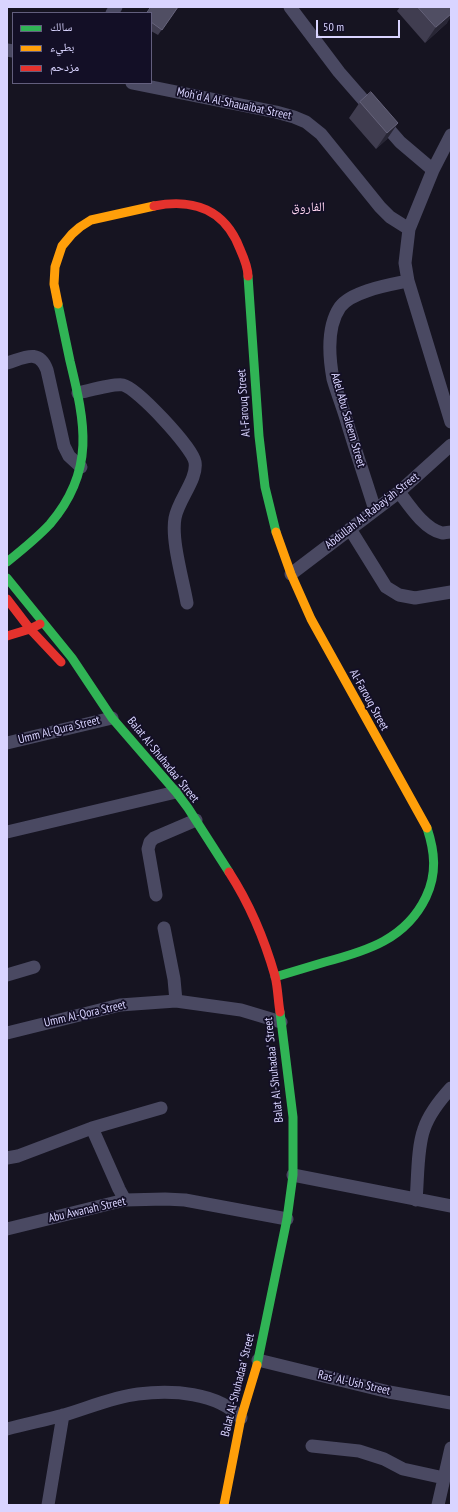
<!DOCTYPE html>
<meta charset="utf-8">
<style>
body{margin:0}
#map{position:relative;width:458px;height:1512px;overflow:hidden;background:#161421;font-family:"PT Sans Narrow","Noto Naskh Arabic",sans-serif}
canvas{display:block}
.frame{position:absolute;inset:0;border:8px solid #d9d4ff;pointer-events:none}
.legend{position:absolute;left:12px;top:12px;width:140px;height:72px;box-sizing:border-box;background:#130f26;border:1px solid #625e7d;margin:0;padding:5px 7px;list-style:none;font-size:12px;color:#d9d4ff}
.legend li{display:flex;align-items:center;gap:8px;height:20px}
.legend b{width:20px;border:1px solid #625e7d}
.scale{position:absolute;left:316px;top:20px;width:84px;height:18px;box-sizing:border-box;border:2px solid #d9d4ff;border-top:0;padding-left:5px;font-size:12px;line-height:14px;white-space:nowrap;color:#d9d4ff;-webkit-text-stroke:3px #130f26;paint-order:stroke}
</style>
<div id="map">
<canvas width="458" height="1512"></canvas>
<div class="frame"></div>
<ul class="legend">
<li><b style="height:5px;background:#30b455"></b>سالك</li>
<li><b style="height:5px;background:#ff9f0a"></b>بطيء</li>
<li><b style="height:5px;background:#e5322d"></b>مزدحم</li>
</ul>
<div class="scale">50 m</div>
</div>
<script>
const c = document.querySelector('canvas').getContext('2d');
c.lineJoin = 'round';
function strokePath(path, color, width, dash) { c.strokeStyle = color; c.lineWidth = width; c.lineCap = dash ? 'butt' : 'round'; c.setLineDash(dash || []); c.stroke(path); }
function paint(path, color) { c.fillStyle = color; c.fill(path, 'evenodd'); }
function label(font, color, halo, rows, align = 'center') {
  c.font = font + ' "PT Sans Narrow","Noto Naskh Arabic",sans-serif'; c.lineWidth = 3.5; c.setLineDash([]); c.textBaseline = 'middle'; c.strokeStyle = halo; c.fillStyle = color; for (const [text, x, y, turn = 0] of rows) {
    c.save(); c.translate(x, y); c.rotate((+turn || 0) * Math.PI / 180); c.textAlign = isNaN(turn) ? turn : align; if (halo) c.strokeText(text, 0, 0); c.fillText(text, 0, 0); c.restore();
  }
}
strokePath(new Path2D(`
 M 290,7 L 339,72 L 400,142 L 433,170
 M 112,13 L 116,7
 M 7,50 L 13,51
 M 132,83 L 276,112 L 294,117 L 306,122 L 321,134 L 380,207 L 390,217 L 409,229
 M 451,135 L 433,170 L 409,229 L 405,263 L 408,281 L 451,422
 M 7,363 C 24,358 39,348 47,370 L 64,446 L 69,456 L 81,467
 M 78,393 C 88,391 114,383 123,385 C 137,388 192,447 195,462 C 198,479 178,500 175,518 C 171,540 183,580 187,603
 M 399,492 C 409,505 424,529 442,533 C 444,533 448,532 451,532
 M 375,510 C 366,481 356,452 347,422 C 343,408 337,393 333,379 C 329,357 327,326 340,307 C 352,291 389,285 408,281
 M 350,529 L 386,587 L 399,595 L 415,598 L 451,592
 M 291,574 L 399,492 L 451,445
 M 7,743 L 112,718
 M 7,832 L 176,792
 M 156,895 L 148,849 L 150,842 L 154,838 L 196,820
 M 164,928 L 174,979 L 176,1001
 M 7,975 L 34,967
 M 7,1033 L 120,1005 L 176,1001 L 241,1010 L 281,1022
 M 92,1128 L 119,1189 L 125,1200
 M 7,1158 L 18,1156 L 92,1128 L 161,1108
 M 293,1175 L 451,1206
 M 416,1200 C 418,1179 417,1148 424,1129 C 429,1114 440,1100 451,1088
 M 7,1229 L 125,1200 L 165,1199 L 185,1200 L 287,1219
 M 258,1360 L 389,1392 L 451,1403
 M 7,1429 C 26,1424 45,1420 64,1415 C 88,1408 113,1397 138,1394 C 172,1390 217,1392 241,1418
 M 312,1446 L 359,1451 L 384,1459 L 403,1469 L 444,1478
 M 48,1505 L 63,1415
 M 438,1505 L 451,1448`), '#4a4962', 13);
strokePath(new Path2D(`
 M 248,276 L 259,436 L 265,487 L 276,532
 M 7,562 C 22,550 37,538 50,524 C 96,470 85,423 70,361 C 66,342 62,323 58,304
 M 7,578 L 72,658 L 112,718 L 176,792 L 188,808 L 229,872
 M 275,977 C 292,972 308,967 325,962 C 367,951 406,939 426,897 C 437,874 435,852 427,828
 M 257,1365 L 287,1219 L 293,1175 L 293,1117 L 280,1012`), '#30b455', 9);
strokePath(new Path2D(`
 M 58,304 L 54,284 L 55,267 L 62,246 L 72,234 L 80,227 L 91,220 L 154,206
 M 276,532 L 291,574 L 311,619 L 427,828
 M 224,1505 L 241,1418 L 257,1365`), '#ff9f0a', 9);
strokePath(new Path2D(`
 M 154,206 C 194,198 225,210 240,249 C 244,258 248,267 248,276
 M 7,599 L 30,629 L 61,662
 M 7,636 L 30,629 L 40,624
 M 229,872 C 249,903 265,941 275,976 C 278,988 278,1001 280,1012`), '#e5322d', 9);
paint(new Path2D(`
 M 178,7 L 158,35 L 151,31 L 151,13 Z
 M 400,7 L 451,7 L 447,23 L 425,43 L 397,11 Z
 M 360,102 L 398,123 L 387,139 L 376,149 L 349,118 Z`), '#403d50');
paint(new Path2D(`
 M 451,14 L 451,17 L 447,23 L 425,43 L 436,27 Z
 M 398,123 L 387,139 L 376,149 L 387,133 Z`), '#282635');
const building = new Path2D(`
 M 151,7 L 178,7 L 162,30 L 151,22 L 151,13 L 147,13 Z
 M 418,7 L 451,7 L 451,14 L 436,27 Z
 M 371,92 L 398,123 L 387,133 L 360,102 Z`);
paint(building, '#504e63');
strokePath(building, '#66637b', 1);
label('12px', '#d9d4ff', '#130f26', [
 ["Moh'd A Al-Shauaibat Street",234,104,12],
 ["Al-Farouq Street",244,403,-94],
 ["Adel Abu Saleem Street",348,420,74],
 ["Abdullah Al-Rabay‘ah Street",372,511,-38],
 ["Al-Farouq Street",369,700,61],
 ["Umm Al-Qura Street",59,730,-14],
 ["Balat Al-Shuhadaa' Street",163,760,51],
 ["Umm Al-Qora Street",85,1014,-13],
 ["Balat Al-Shuhadaa' Street",274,1070,-96],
 ["Abu Awanah Street",87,1210,-13],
 ["Ras‘ Al-Ush Street",354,1383,13],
 ["Balat Al-Shuhadaa' Street",238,1385,-76]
]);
label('13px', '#ffd6f0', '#130f26', [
 ["الفاروق",308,207]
]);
</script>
